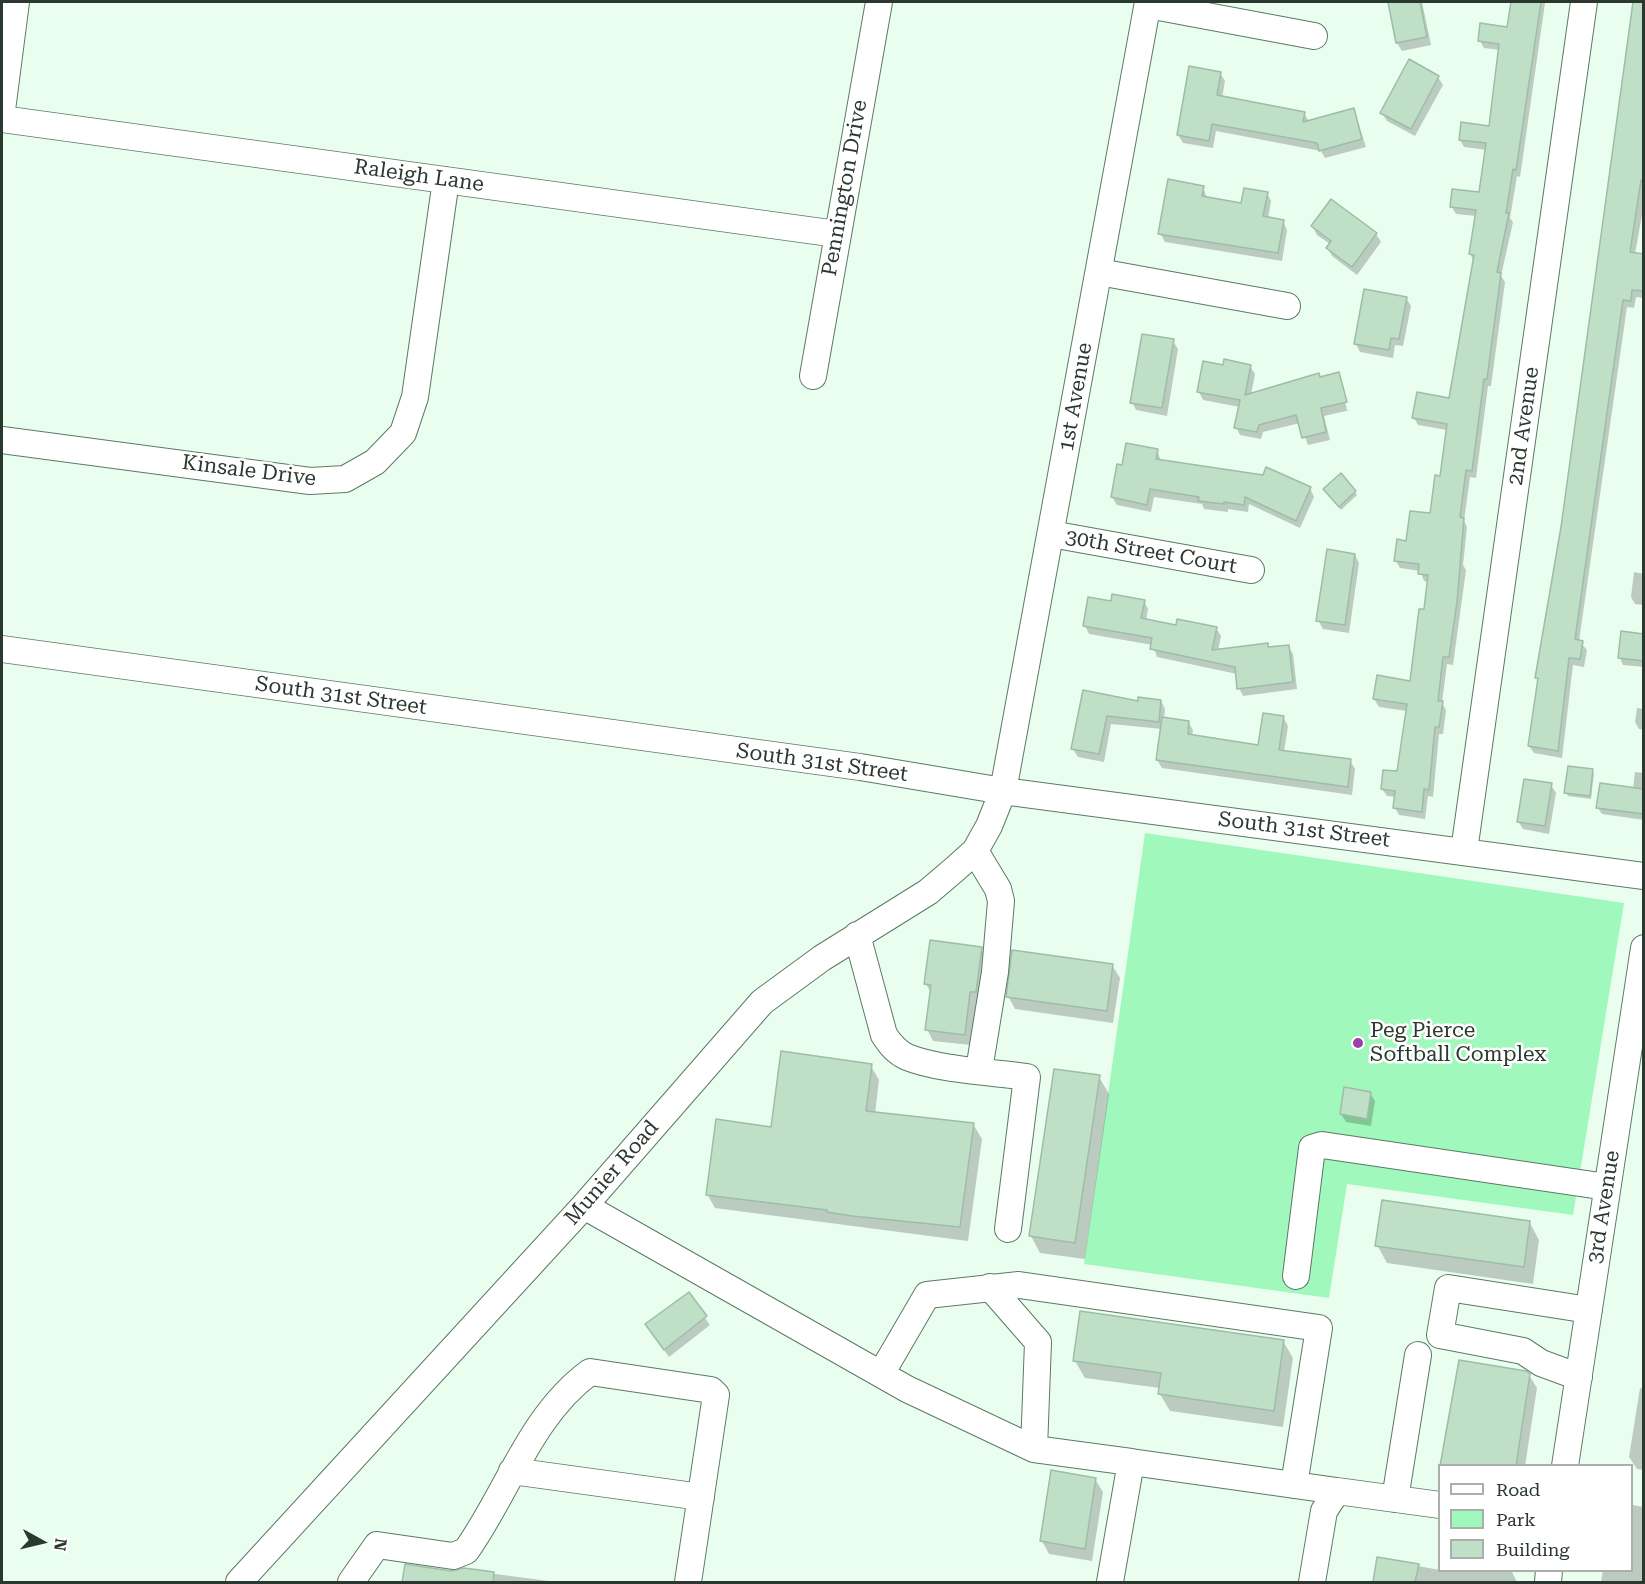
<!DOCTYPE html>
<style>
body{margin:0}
#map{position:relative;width:1645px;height:1584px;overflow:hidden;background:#eafeef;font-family:"Roboto Serif",serif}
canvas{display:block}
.frame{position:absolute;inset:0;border:3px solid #2b382f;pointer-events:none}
.legend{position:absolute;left:1438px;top:1464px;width:195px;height:108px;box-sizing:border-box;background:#fff;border:2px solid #aaafac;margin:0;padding:8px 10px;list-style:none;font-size:18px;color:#2b382f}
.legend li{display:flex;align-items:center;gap:12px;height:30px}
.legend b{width:30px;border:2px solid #aaafac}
.north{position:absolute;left:12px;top:1512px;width:60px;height:60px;-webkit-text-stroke:4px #fff;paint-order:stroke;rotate:98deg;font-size:16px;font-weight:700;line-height:24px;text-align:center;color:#2b382f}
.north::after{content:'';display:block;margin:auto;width:21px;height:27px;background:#2b382f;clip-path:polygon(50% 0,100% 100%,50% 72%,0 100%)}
</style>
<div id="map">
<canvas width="1645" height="1584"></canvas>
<div class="frame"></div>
<ul class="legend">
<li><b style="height:8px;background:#fff"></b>Road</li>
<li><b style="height:16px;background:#a0f8bc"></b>Park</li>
<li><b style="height:16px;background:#bfdfc7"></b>Building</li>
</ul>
<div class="north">N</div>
</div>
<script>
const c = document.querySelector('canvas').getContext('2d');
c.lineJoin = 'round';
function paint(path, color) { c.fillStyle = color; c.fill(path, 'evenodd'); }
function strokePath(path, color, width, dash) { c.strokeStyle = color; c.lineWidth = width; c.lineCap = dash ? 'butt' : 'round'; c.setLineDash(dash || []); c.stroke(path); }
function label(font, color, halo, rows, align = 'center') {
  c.font = font + ' "Roboto Serif",serif'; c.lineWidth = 5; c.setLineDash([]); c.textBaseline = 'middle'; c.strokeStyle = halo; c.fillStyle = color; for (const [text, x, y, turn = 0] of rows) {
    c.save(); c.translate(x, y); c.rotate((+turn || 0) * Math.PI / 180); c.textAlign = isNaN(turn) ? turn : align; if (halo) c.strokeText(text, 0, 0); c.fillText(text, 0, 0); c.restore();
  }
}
paint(new Path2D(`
 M 1145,833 L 1624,903 L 1573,1215 L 1347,1184 L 1329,1298 L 1084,1264 Z`), '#a0f8bc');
paint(new Path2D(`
 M 1389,2 L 1422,2 L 1431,45 L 1402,51 L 1397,43 Z
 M 1512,2 L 1545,3 L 1520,177 L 1517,176 L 1510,218 L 1513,222 L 1501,276 L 1505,282 L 1491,386 L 1488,386 L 1476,478 L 1470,477 L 1464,521 L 1467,527 L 1463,565 L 1466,570 L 1453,665 L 1447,664 L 1442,703 L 1446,710 L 1443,734 L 1439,734 L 1433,797 L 1428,796 L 1425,819 L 1399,815 L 1395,808 L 1396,797 L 1387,796 L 1382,789 L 1398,773 L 1407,711 L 1379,707 L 1374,699 L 1412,682 L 1429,582 L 1424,581 L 1420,571 L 1400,568 L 1396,561 L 1407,542 L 1431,515 L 1441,477 L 1447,430 L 1418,425 L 1414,418 L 1450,399 L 1474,261 L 1470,254 L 1476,216 L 1456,214 L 1451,206 L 1480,194 L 1487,150 L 1464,147 L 1460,140 L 1490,127 L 1500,50 L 1484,48 L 1480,41 L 1509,28 Z
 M 1635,2 L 1644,2 L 1644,204 L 1635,254 L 1644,256 L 1644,298 L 1636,297 L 1634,308 L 1627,307 L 1579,641 L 1587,650 L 1584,667 L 1573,665 L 1562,758 L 1534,753 L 1529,746 L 1539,682 L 1536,678 L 1562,528 Z
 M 1220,73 L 1225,81 L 1222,98 L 1304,113 L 1309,122 L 1354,110 L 1366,147 L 1325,158 L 1321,151 L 1216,131 L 1213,148 L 1183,143 L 1178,135 Z
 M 1438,77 L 1443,85 L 1415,136 L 1387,121 L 1382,113 Z
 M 1203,187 L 1207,198 L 1243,205 L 1267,193 L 1271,201 L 1268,219 L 1283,221 L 1287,230 L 1282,261 L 1165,242 L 1160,233 Z
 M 1313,227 L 1376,234 L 1381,242 L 1357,275 L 1332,256 L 1328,248 L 1330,244 L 1317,235 Z
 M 1406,298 L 1411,306 L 1403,346 L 1395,345 L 1393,358 L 1360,352 L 1356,344 Z
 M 1173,341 L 1178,349 L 1167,416 L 1136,410 L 1132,402 Z
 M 1250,366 L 1255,374 L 1251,395 L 1339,374 L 1347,410 L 1350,410 L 1324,416 L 1330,440 L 1308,445 L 1300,423 L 1263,432 L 1261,439 L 1240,435 L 1236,427 L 1240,407 L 1203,400 L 1199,392 L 1224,367 Z
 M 1157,450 L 1161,461 L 1264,476 L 1310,488 L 1314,497 L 1300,528 L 1249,504 L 1248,512 L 1228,509 L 1228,512 L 1204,509 L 1202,504 L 1154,497 L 1151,512 L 1117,505 L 1112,497 L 1123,467 Z
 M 1325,490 L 1355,492 L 1357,495 L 1341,510 Z
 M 1355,555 L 1359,563 L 1349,633 L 1323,629 L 1318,620 Z
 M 1634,572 L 1644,574 L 1644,605 L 1635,604 L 1631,597 Z
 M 1144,601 L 1148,609 L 1146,621 L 1177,627 L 1216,628 L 1221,636 L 1218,651 L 1267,645 L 1269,649 L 1288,646 L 1293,654 L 1297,689 L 1243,696 L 1239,688 L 1237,674 L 1157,657 L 1153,645 L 1089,634 L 1085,626 L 1112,603 Z
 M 1644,635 L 1644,667 L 1623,665 L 1620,658 Z
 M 1084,692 L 1139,703 L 1161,701 L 1165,709 L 1164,719 L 1188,722 L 1193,730 L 1192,736 L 1259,747 L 1283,717 L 1288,726 L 1284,752 L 1350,761 L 1355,769 L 1352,795 L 1162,768 L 1157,760 L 1162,729 L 1111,724 L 1104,762 L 1078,757 L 1073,749 Z
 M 1637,708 L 1644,709 L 1644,730 L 1639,729 L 1635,722 Z
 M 1592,771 L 1594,774 L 1591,799 L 1568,796 L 1566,792 Z
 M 1635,772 L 1644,773 L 1644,820 L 1602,814 L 1598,808 L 1633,789 Z
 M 1551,785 L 1556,793 L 1549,834 L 1523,829 L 1518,821 Z
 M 981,948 L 988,960 L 982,1003 L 976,1002 L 971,1045 L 933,1041 L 927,1029 L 931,993 L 926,984 Z
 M 1112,965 L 1120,978 L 1113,1023 L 1015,1009 L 1008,996 Z
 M 871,1066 L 879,1080 L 875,1114 L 973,1124 L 982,1139 L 968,1241 L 715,1208 L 707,1194 L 772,1128 Z
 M 1099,1077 L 1109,1094 L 1085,1259 L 1040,1253 L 1031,1236 Z
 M 1370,1093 L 1375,1101 L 1371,1126 L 1346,1122 L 1341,1114 Z
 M 1530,1223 L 1539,1240 L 1533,1284 L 1387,1263 L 1377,1245 Z
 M 688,1294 L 710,1325 L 669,1357 L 652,1333 Z
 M 1283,1341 L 1293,1358 L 1283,1427 L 1170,1411 L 1160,1394 L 1160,1388 L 1085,1378 L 1075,1361 Z
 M 1529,1375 L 1537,1388 L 1525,1466 L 1442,1466 L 1446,1428 L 1450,1429 Z
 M 1640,1388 L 1644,1389 L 1644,1470 L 1637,1469 L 1629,1457 Z
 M 1095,1479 L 1103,1492 L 1092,1561 L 1049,1554 L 1042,1541 Z
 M 1632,1505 L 1644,1507 L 1644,1582 L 1601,1582 L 1603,1570 L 1632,1570 Z
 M 1379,1559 L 1440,1570 L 1511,1570 L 1517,1582 L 1375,1582 Z
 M 406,1566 L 451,1572 L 464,1570 L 557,1582 L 403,1582 Z`), '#0003');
const building = new Path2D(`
 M 1388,2 L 1420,2 L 1427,37 L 1396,43 Z
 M 1511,2 L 1541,2 L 1516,170 L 1513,169 L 1506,213 L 1509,213 L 1497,272 L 1501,273 L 1487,379 L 1484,379 L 1472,471 L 1466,470 L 1460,517 L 1464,518 L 1457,602 L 1449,657 L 1443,657 L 1438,701 L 1443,701 L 1439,727 L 1435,727 L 1429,790 L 1424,789 L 1422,812 L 1393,808 L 1395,791 L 1381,789 L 1383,770 L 1397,771 L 1407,704 L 1373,699 L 1377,675 L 1410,681 L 1419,609 L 1424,609 L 1428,575 L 1418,574 L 1419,564 L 1394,561 L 1397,539 L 1406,541 L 1410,511 L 1430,513 L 1435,475 L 1440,476 L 1447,424 L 1412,418 L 1417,392 L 1449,398 L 1474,255 L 1469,254 L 1476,210 L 1450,207 L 1452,189 L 1479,192 L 1486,143 L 1459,140 L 1461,122 L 1489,126 L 1499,44 L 1478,41 L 1480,23 L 1507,27 Z
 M 1633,2 L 1644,2 L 1644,180 L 1641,180 L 1630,252 L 1644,254 L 1644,291 L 1632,290 L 1631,301 L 1623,300 L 1575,639 L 1583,641 L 1580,659 L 1569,658 L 1558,751 L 1528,746 L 1538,678 L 1535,678 L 1561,527 Z
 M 1409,59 L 1439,76 L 1411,129 L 1380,113 Z
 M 1189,66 L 1221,72 L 1217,95 L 1305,112 L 1303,122 L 1354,108 L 1362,139 L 1319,151 L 1317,143 L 1212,124 L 1209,141 L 1177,135 Z
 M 1168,179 L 1204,186 L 1202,196 L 1241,203 L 1244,188 L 1268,192 L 1263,216 L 1284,220 L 1278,253 L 1158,234 Z
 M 1331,199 L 1377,233 L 1352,267 L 1326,248 L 1331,241 L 1311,226 Z
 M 1364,289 L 1407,297 L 1399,339 L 1391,338 L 1389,350 L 1354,344 Z
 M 1142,334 L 1174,339 L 1162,408 L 1130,403 Z
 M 1224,359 L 1251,365 L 1245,395 L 1319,373 L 1320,377 L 1339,372 L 1347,402 L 1321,408 L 1326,432 L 1302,438 L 1296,415 L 1259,425 L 1257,432 L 1234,428 L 1240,400 L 1197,392 L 1203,361 L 1223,365 Z
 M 1126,443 L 1158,449 L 1156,459 L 1263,475 L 1266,467 L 1311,487 L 1296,521 L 1245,497 L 1244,505 L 1224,502 L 1224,504 L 1198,501 L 1199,497 L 1150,489 L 1147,505 L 1111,497 L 1117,464 L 1122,465 Z
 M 1341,473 L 1356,491 L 1339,507 L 1323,489 Z
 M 1327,549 L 1355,554 L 1345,625 L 1316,621 Z
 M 1112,594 L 1145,600 L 1141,618 L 1176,625 L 1177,619 L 1217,627 L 1212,650 L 1268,643 L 1268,647 L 1289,645 L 1293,682 L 1237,689 L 1235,667 L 1150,649 L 1152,638 L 1083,626 L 1088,597 L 1111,601 Z
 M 1621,631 L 1644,634 L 1644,661 L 1618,658 Z
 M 1083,690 L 1138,701 L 1138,697 L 1161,700 L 1159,722 L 1107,716 L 1099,754 L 1071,749 Z
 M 1263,713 L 1284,716 L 1279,750 L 1351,759 L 1348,787 L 1156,760 L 1162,717 L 1189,721 L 1188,734 L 1258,745 Z
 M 1568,766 L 1593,769 L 1590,796 L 1564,793 Z
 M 1524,779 L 1552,783 L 1545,826 L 1517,822 Z
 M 1600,783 L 1644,789 L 1644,814 L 1596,808 Z
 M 930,940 L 982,947 L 976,992 L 970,992 L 965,1035 L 925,1030 L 931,985 L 924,984 Z
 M 1012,950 L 1113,964 L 1107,1011 L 1006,997 Z
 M 781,1051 L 872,1064 L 866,1111 L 974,1123 L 960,1227 L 852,1216 L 827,1212 L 827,1210 L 706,1195 L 716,1119 L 771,1127 Z
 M 1054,1069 L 1100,1075 L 1075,1243 L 1029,1236 Z
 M 1344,1087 L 1371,1092 L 1367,1119 L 1340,1114 Z
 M 1382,1200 L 1530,1221 L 1524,1267 L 1375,1246 Z
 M 689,1292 L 707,1316 L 664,1350 L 645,1324 Z
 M 1080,1311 L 1284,1340 L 1274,1411 L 1158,1394 L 1161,1373 L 1073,1361 Z
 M 1459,1360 L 1526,1371 L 1530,1374 L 1516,1466 L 1440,1466 Z
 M 1051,1470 L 1096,1478 L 1085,1549 L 1040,1541 Z
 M 1377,1557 L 1419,1564 L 1415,1582 L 1373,1582 Z
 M 405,1564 L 451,1571 L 464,1568 L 494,1572 L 493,1582 L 402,1582 Z`);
paint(building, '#bfdfc7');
strokePath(building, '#9dbda6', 1.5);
const minor = new Path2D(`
 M 1148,5 L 1314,36
 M 2,110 L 16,2
 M 2,119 L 837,234
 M 1099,272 L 1287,306
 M 813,376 L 879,2
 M 2,440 L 310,481 L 345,479 L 375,462 L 403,433 L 415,397 L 446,180
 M 1051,534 L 1251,570
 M 2,649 L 860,767 L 1003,791 L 1644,876
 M 975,851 L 998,889 L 1001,901 L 995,972 L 979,1070
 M 1464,851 L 1584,2
 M 857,935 L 884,1035 C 890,1044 896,1052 907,1057 C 939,1070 992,1072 1027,1077 L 1008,1229
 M 584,1206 L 907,1389 L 1034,1449 L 1131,1462 L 1110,1582
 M 1296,1276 L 1312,1148 L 1322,1145 L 1607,1187
 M 990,1287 L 1038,1342 L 1034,1449
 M 881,1374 L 927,1295 L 1019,1285 L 1319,1328 L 1294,1485
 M 1579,1377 L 1541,1363 L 1523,1351 L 1440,1335 L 1448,1288 L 1589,1310
 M 1131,1462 L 1337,1491
 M 1565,1466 L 1644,948
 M 512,1471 L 701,1497
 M 1395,1499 L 1418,1355
 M 239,1582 L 584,1206 L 762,1002 L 822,958 L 928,892 L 955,869 L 975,851 L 989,826 L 1003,791 L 1148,2
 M 351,1582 L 377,1545 L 453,1556 L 466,1551 C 508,1492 530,1416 590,1372 L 711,1390 L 716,1395 L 688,1582
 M 1312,1582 L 1324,1511 L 1337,1491 L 1440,1505
 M 1548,1582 L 1549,1570`);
strokePath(minor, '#5c7a65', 28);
strokePath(minor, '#fff', 26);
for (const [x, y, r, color] of [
 [1358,1043,6,"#9e40a9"]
]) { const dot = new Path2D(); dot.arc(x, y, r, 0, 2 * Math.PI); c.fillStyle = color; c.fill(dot); strokePath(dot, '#fff', 2); }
label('21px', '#2b382f', '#fff', [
 ["Raleigh Lane",419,176,8],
 ["Pennington Drive",845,188,-80],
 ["1st Avenue",1076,397,-80],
 ["2nd Avenue",1524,426,-82],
 ["Kinsale Drive",249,471,7],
 ["30th Street Court",1151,552,10],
 ["South 31st Street",341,696,8],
 ["South 31st Street",822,763,8],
 ["South 31st Street",1304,830,7],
 ["Munier Road",612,1173,-49],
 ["3rd Avenue",1604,1207,-81]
]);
label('21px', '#2b382f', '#fff', [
 ["Peg Pierce",1370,1031],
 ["Softball Complex",1370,1055]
], 'left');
</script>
